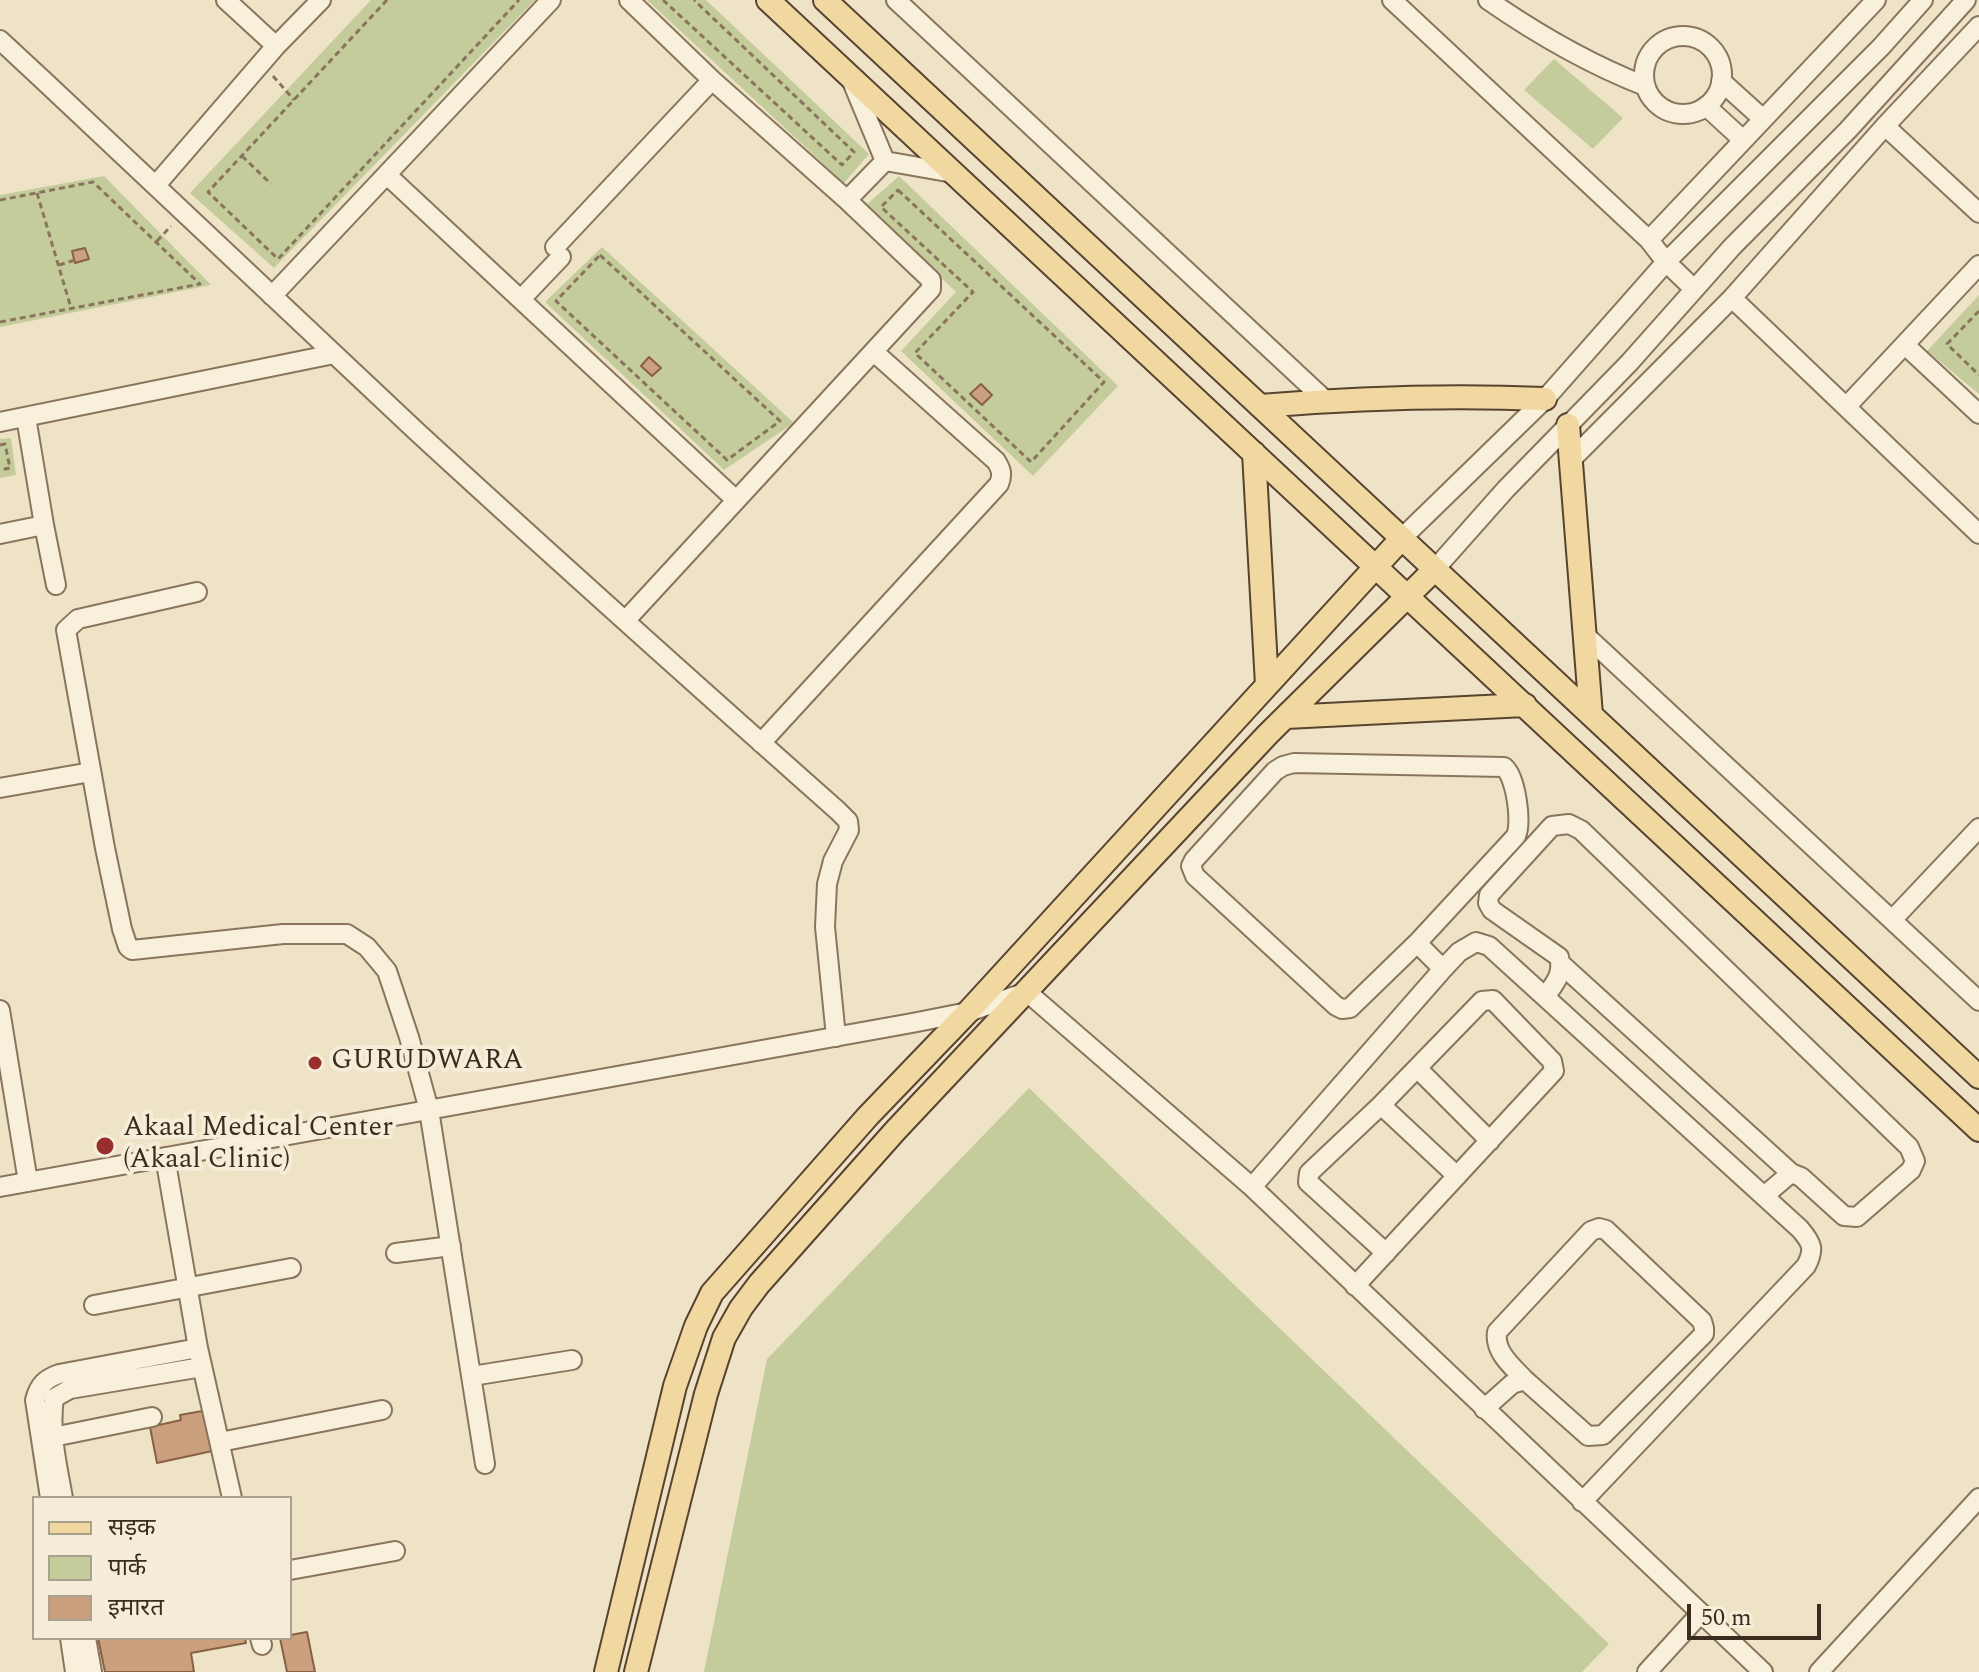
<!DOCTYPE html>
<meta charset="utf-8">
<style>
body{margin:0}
#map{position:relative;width:1979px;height:1672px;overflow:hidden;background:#eee3c7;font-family:Spectral,"Noto Sans Devanagari",serif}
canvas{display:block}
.legend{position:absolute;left:32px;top:1496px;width:260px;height:144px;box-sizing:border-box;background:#f5edd7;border:2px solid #aaa08e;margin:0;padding:10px 14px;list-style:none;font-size:24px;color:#3a2d20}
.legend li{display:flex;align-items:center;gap:16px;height:40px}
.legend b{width:40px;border:2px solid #aaa08e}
.scale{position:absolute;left:1687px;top:1604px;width:134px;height:36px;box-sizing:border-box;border:4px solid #3a2d20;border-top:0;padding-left:10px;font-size:24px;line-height:28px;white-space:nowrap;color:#3a2d20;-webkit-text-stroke:6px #f5edd7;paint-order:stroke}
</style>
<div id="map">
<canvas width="1979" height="1672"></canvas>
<ul class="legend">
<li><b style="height:10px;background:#f0d8a0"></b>सड़क</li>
<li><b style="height:22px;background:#c5cc9b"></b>पार्क</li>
<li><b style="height:22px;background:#cba07e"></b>इमारत</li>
</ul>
<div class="scale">50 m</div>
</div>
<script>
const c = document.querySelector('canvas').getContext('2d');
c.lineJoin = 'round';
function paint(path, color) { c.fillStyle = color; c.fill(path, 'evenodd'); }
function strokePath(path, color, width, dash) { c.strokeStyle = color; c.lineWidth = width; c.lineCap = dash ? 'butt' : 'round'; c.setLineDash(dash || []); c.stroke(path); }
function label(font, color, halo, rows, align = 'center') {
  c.font = font + ' Spectral,serif'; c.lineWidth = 8; c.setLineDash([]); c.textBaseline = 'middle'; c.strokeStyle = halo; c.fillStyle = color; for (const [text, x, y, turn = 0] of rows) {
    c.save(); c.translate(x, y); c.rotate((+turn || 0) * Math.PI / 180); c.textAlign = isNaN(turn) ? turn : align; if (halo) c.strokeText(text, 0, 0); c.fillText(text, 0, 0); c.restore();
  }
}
paint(new Path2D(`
 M 371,0 L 535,0 L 274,268 L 190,193 Z
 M 647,0 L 706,0 L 869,154 L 844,183 Z
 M 1554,59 L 1623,118 L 1593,149 L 1524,90 Z
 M 104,176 L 211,285 L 0,327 L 0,195 Z
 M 899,176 L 1118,386 L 1033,476 L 901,351 L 956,292 L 865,206 Z
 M 602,247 L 794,423 L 724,470 L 545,302 Z
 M 1979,295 L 1979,394 L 1927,351 Z
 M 11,438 L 16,475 L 0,478 L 0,439 Z
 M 1029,1088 L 1609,1644 L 1582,1672 L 704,1672 L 767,1359 Z`), '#c5cc9b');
const building = new Path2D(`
 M 85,248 L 89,259 L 75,263 L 72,251 Z
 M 649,357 L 661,368 L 652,376 L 641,366 Z
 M 981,384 L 992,395 L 982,405 L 970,394 Z
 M 208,1410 L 217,1450 L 157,1463 L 150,1427 L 181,1420 L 180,1415 Z
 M 307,1632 L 315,1672 L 287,1672 L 280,1638 L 290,1638 L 290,1635 Z
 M 98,1638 L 245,1638 L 246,1643 L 191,1653 L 194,1672 L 105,1672 Z`);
paint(building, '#cba07e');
strokePath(building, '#886043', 2);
const minor = new Path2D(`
 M 226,0 L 276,46
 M 896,0 L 1325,400
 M 1392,0 L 1649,240 L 1666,262 L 1694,289
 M 1488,0 C 1537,34 1589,64 1645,86
 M1644 75a39 39 0 1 1 78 0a39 39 0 1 1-78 0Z
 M 0,40 C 139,169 276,300 415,430 C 555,559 696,685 838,811 L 848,821 L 849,830 L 833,861 L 827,884 L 826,905 L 825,927 L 836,1037
 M 851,79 L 885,161
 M 1721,81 L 1763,119
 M 1706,106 L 1743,140
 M 1885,126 L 1979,213
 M 885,161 L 953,173
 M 387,175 L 736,500
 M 156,185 L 276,46 L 321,0
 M 847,200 L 885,161
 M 1649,240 L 1876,0
 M 555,247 L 712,80
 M 272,296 L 551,0
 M 1732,298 L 1979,534
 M 521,299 L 561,257
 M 1905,345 L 1979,414
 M 1846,407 L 1979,265
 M 26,417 L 44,525 L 56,585
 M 0,422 L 334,354
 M 1571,460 L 1732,298 L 1885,126 L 1979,26
 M 0,534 L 44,525
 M 1402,538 L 1545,399 L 1666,262 L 1881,47 L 1923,0
 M 1435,569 L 1506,489 L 1629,363 L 1732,247 L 1848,130 L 1966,0
 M 197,592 L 78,619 L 66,630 L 105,848 L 122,929 L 128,947 L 132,950 L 283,934 L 347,934 L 367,947 L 387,971 L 409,1037 L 429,1110 L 485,1464
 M 625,621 L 931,289 L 931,280 L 847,200 L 712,80 L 629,0
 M 1584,634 L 1979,1001
 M 761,743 L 999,484 C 1003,474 1001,469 996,461 L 874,352
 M 0,788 L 91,772
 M 1893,919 L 1979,828
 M 1417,943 L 1516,836 C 1522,822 1516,777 1504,767 L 1294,763 L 1283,766 L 1275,771 L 1194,860 L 1191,866 L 1195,876 L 1336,1006 L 1342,1009 L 1350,1008 L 1417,943 L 1443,969
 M 1561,964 L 1791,1173
 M 1545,997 C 1554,984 1564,974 1559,957 L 1492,910 L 1488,903 L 1489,895 L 1552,826 L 1569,824 L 1581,830 L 1909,1147 L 1915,1161 L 1911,1170 L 1857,1217 L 1844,1216 L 1801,1177 L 1791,1173 L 1764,1196
 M 0,1010 L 28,1182
 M 1417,1068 L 1490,1141
 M 1381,1105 L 1457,1176
 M 165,1157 L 198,1348 L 232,1498
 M 0,1187 L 912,1023 L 968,1012 L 1027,992 L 1252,1187 L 1763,1672
 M 1252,1187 L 1443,969 L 1459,952 L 1476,942 L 1489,946 L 1800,1229 C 1812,1243 1815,1249 1806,1266 L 1582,1502
 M 396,1253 L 451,1246
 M 1355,1286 L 1554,1071 L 1552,1061 L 1493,1000 L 1482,1001 L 1381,1105 L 1309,1173 L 1308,1182 L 1386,1253
 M 94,1305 L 291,1268
 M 472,1376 L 572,1360
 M 1484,1409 L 1512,1384 L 1525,1380 L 1588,1436 L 1603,1435 L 1704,1334 L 1704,1328 L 1702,1321 L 1606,1230 L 1599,1228 L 1591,1231 L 1497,1332 C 1494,1352 1512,1366 1525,1380
 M 53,1437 L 152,1417
 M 220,1442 L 382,1410
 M 50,1498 L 35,1400 C 39,1385 45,1379 59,1374 L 198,1348
 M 63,1498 C 57,1464 49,1432 54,1398 L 70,1389 L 202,1367
 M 290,1570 L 395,1551
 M 70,1638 L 75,1672
 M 86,1638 L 92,1672
 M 260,1638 L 262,1645
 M 1647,1672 L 1700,1614
 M 1819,1672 L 1979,1498`);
const major = new Path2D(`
 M 768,0 L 1979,1130
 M 825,0 L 1979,1077
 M 1260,406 C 1355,398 1450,395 1545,399
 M 1568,425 L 1591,715
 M 1254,453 L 1267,685
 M 1286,717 L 1525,705
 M 606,1672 L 675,1386 L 696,1326 L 712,1293 L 868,1116 L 968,1012 L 1402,538
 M 636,1672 L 706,1394 L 724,1338 L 741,1308 L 759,1284 L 895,1131 L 1268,734 L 1435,569`);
strokePath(minor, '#89755d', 22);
strokePath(major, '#584330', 26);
strokePath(new Path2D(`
 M 387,0 L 208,192 L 278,259 L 519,0
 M 663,0 L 842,165 L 854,152 L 694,0
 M 273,76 L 294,100
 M 242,156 L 271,184
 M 898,190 L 1104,382 L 1031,462 L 915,353 L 973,292 L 881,207 Z
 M 37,193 L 71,308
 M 0,200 L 93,182 L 200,284 L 0,322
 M 157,241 L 171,226
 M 600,255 L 780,421 L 727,460 L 556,301 Z
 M 59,265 L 75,260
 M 1979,311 L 1947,344 L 1979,375
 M 0,445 L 5,444 L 10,468 L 0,470`), '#89755d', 3, [6, 4]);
strokePath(minor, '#f8f0db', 18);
strokePath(major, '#f0d8a0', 22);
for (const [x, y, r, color] of [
 [315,1063,8,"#982f2d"],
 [105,1146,10,"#982f2d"]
]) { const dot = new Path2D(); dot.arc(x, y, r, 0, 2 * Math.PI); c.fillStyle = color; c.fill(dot); strokePath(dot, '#f5edd7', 3); }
label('28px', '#3a2d20', '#f5edd7', [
 ["GURUDWARA",331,1063],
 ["Akaal Medical Center",123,1130],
 ["(Akaal Clinic)",123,1162]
], 'left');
</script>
